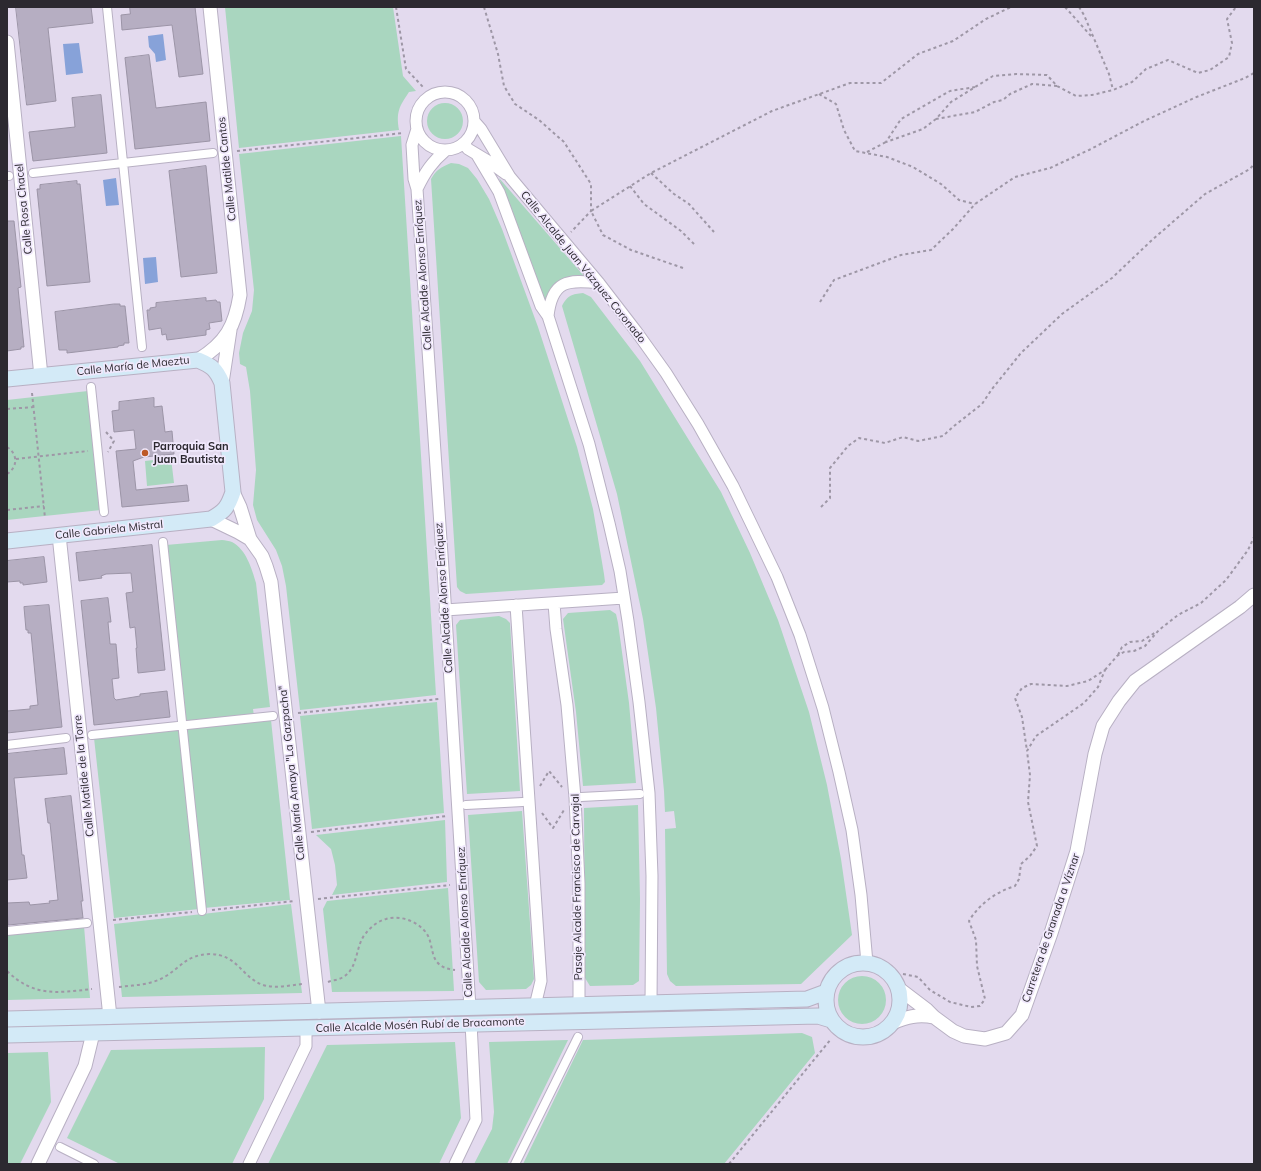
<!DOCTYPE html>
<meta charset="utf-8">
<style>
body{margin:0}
#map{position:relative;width:1261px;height:1171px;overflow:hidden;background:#e3daee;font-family:Mulish,sans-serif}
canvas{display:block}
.frame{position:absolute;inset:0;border:8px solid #2c2930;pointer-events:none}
</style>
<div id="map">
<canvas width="1261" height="1171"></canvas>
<div class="frame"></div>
</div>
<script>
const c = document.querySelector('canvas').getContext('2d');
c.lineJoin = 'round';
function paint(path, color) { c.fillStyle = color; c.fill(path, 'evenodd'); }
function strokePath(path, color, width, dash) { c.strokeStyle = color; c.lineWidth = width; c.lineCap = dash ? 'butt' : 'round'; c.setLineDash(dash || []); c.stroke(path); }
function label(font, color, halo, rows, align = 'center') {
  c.font = font + ' Mulish,sans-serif'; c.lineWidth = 3.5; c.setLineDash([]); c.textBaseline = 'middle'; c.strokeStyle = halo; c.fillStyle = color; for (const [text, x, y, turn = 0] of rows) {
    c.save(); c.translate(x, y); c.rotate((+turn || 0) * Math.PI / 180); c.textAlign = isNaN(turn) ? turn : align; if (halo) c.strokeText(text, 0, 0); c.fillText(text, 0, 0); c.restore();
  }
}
paint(new Path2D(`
 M 225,7 L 393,7 L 403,76 L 416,91 L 409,92 C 399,107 396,112 399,130 L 239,148 Z
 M427 121a18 18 0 1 1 36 0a18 18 0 1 1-36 0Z
 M 401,136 L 436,695 L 300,710 L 286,586 L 282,566 L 276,550 L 257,520 L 253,505 L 256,470 L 250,391 L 246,367 L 240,364 L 239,353 L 243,333 L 252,311 L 254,290 L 239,154 Z
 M 451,163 L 459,164 L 468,168 L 477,179 L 489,199 L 502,229 L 538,327 L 577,447 L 593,509 L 604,574 L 605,582 L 602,585 L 466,594 L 460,591 L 457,587 L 431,179 C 436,170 441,167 451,163 Z
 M 499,178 L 584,276 L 570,277 L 545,306 Z
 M 583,293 L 591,297 L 640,361 L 721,492 L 750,553 L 778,620 L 809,712 L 827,785 L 841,859 L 852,935 L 801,984 L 676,986 L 670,981 L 667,974 L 665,829 L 676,828 L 674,811 L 665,812 L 664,791 L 656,708 L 643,619 L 617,494 L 562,306 C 568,295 572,294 583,293 Z
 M 88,391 L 101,510 L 7,520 L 7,400 Z
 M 171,458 L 174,483 L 147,486 L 145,461 Z
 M 222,540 C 225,540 229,541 232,542 C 246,549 252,569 256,583 L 270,707 L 253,709 L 254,716 L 185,723 L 166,545 Z
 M 610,610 L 616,614 L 618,623 L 629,703 L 636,783 L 583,786 L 576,712 L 563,619 L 568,613 Z
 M 499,616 L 506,619 L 510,623 L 520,791 L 467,794 L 456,625 L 460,620 Z
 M 437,702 L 444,813 L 312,829 L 300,716 Z
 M 271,720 L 290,900 L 204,908 L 186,733 L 187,729 Z
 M 180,729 L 199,909 L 114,918 L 94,738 Z
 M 638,805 L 640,899 L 639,981 L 633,985 L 590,986 L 585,978 L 584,808 Z
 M 522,811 L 534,979 L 531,985 L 526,989 L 486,990 L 479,982 L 468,815 Z
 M 445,820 L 447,882 L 332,895 L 337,885 L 335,865 L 331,849 L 316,835 Z
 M 448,888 L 454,991 L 332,992 L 323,909 L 327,901 Z
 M 291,904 L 302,993 L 122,997 L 114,924 Z
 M 84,926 L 90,998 L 7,1000 L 8,934 Z
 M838 1000a24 24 0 1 1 48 0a24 24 0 1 1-48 0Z
 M 802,1033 L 812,1037 L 815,1053 L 724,1164 L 523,1164 L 583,1040 Z
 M 568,1040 L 507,1164 L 474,1164 L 492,1129 L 494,1112 L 489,1042 Z
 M 455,1042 L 461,1118 L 439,1164 L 268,1164 L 327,1045 Z
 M 265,1047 L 264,1099 L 232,1164 L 120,1164 L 67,1138 L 111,1050 Z
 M 48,1052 L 51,1102 L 20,1164 L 7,1164 L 7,1053 Z`), '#a9d6bf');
paint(new Path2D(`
 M 163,34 L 166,60 L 156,62 L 155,54 L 149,47 L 148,36 Z
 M 79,43 L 83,73 L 66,75 L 63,44 Z
 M 116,178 L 119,205 L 106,206 L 103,180 Z
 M 156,257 L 158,282 L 145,284 L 143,258 Z`), '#87a2d9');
const building = new Path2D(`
 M 16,7 L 91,7 L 93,23 L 48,28 L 56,101 L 27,105 Z
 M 130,7 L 195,7 L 203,74 L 179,77 L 172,25 L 122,30 L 121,15 L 130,14 Z
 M 149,55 L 156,108 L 206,102 L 210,141 L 135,149 L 125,58 Z
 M 101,95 L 107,153 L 33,161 L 29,132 L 75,127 L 72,98 Z
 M 206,166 L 217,273 L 181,277 L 169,171 Z
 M 77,181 L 77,184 L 80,184 L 90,282 L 47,286 L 37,189 L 40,189 L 40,185 Z
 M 7,221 L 14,221 L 21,287 L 18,288 L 24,347 L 21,347 L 21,349 L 7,351 Z
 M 206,298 L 206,301 L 216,300 L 217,302 L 220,302 L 222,321 L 209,323 L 210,329 L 206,330 L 206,335 L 167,340 L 166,334 L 162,335 L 161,328 L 149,330 L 147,310 L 150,310 L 150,308 L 156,307 L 156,303 Z
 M 114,304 L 120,304 L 120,306 L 125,306 L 129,343 L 124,343 L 124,345 L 118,346 L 118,347 L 67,353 L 67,350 L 59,350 L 55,312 Z
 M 154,398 L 154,407 L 162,406 L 165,432 L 172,431 L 174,454 L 144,457 L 133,461 L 136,490 L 187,485 L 189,501 L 122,507 L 116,451 L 136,449 L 134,430 L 114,432 L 112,411 L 119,410 L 119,402 Z
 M 152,545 L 165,670 L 138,673 L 136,648 L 137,648 L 135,627 L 130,628 L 126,593 L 133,592 L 131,573 L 106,574 L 101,576 L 102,578 L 79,581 L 76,553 Z
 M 44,557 L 47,582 L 23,585 L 23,583 L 20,583 L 20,581 L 7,582 L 7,561 Z
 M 108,598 L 111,622 L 108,622 L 110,644 L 116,644 L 119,678 L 112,679 L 114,698 L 116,700 L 140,696 L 140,694 L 167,691 L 170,717 L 94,725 L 81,601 Z
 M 49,605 L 62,727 L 7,733 L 7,711 L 30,709 L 30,706 L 38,705 L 31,633 L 28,633 L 28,630 L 26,630 L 24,607 Z
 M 64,748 L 67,774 L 14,778 L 22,855 L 24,855 L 27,878 L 7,880 L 7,754 Z
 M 71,796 L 83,901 L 81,901 L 83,918 L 8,925 L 7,903 L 29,902 L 30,905 L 50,903 L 49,901 L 58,900 L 50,823 L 48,823 L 45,799 Z`);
paint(building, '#b6aec2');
strokePath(building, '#9b94a6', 1);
const pedestrian = new Path2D(`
 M 107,7 L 142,347
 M 33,173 L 213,153
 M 7,176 L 9,176
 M 91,387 L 104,512
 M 163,542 L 202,911
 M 92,735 L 273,716
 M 7,745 L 66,738
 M 581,797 L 640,794
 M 466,805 L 523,802
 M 7,931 L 87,923
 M 60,1147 L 94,1164
 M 515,1164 L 578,1037`);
const minor = new Path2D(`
 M416 121a29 29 0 1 1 58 0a29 29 0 1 1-58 0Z
 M 474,121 L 481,129 L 510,177 L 599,283 L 636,331 L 666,373 L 698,424 L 733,486 L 777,577 L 800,635 L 823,708 L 839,772 L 852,830 L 861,895 L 867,963
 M 417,129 L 412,145 L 414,179 L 417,189 L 444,584 L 470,1008
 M 464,144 L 468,149 L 488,161 L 506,174
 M 477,155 L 499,192 L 541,306 L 548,316 L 589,444 L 609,523 L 620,571 L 628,621 L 639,702 L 649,793 L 652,876 L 651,1003
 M 417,189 C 425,172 432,162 446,150
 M 548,316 C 552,281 567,279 599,283
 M 554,603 L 556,629 L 567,705 L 575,798 L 579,883 L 579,1005
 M 516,605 L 541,981 L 535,1006
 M 445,610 L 624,598
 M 249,1164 L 306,1046 L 306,1028
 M 455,1164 L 476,1120 L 471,1023`);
const tertiary = new Path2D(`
 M 7,42 L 41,376
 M 198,360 C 226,343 235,326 240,295 L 210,7
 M 222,383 L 230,330
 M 233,492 L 240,507 L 250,539 L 262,556 L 266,566 L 271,582 L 319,1012
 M 211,519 L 238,532 L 250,539
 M 59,535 L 110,1017
 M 898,988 L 927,1010 L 934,1017 L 953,1031 L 964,1036 L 985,1039 L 1006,1033 L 1022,1015 L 1051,933 L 1077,851 L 1095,754 L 1103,726 L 1119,701 L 1135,681 L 1240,607 L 1254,595
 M 892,1023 C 907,1017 917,1014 934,1017
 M 38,1164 L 85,1066 L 93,1033`);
const secondary = new Path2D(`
 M 7,379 L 198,360 C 212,366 216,369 222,383 L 233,492 C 228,507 225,511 211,519 L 7,541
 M826 1000a37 37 0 1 1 74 0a37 37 0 1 1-74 0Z
 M 7,1019 L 807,999 L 826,992
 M 7,1035 L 818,1016 L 831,1020`);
strokePath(pedestrian, '#b8b0c3', 10);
strokePath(minor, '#b8b0c3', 13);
strokePath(tertiary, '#b8b0c3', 15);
strokePath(secondary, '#b8b0c3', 17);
strokePath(new Path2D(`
 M 396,7 L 406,69 L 423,87
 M 484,7 L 498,54 L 504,86 L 515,104 L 539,120 L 564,142 L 591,184 L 591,211 L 571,232
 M 1065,7 L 1091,36
 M 1079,7 L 1084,15 L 1109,74 L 1113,90
 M 1057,86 L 1032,84 L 1010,94 L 1003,100 L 994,102 L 975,112 L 936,119 L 951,102 L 993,76 L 1016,74 L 1047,75 L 1057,86 L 1076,96 L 1092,95 L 1113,90 L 1132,82 L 1146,69 L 1168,60 L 1198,73 L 1210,70 L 1229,57 L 1232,43 L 1227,19 L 1236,7
 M 819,94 L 836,104 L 844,130 L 855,151 L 887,157 L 913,167 L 941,184 L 959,200 L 975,204
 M 936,119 L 923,129 L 886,142 L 901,119 L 950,91 L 975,87
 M 237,151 L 403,133
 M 867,152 L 886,142
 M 651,173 L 674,194 L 689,204 L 714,232
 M 630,186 L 644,204 L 681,231 L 695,245
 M 683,268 L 631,250 L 603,235 L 591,211 L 651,173 L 772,111 L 850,83 L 881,83 L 918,54 L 953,41 L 986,19 L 1011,7
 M 820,302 L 834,280 L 901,255 L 931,250 L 953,229 L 975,204 L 1015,177 L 1050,168 L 1089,150 L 1144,121 L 1194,98 L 1245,78 L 1254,73
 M 32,393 L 45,518
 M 7,409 L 34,407
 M 106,432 L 114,441 L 108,452
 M 7,447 C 18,454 18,467 7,474
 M 16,459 L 88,451
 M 1254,460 L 1254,465
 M 821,507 L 830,498 L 830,468 L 848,446 L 859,438 L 885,443 L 903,437 L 918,441 L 943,436 L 954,426 L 982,404 L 992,389 L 1021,353 L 1062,314 L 1112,278 L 1152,240 L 1205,194 L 1250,169 L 1254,164
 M 7,510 L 44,506
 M 1118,655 L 1122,647 L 1130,642 L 1142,641 L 1156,632
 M 1105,670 L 1117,656 L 1124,652 L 1134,651 L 1145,646 L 1159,630 L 1178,615 L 1201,603 L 1226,580 L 1248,550 L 1254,537
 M 298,713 L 439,699
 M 540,786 L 549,771 L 562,787
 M 542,813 L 553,828 L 564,810
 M 311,832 L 447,816
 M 318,899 L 450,885
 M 212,910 L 294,901
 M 113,920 L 192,912
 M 7,971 C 34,997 57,993 92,989
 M 903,974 L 918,977 L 930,990 L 950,1002 L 971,1007 L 980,1006 L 985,999 L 977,966 L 976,940 L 969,921 C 979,904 996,892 1015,886 L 1019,879 L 1021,864 L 1030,856 L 1037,846 L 1028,802 L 1030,775 L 1027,751 L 1036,736 L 1084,703 L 1098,687 L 1105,670 L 1088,681 L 1067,686 L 1031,684 L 1022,688 L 1015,698 L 1022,717 L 1027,751
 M 328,982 C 333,980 339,980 343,977 C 359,968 355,945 366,933 C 371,927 378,921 386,919 C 401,914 423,923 429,938 C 432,946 432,956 437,962 C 442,968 448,969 455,970
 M 119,987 C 135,985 152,985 166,976 C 182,966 187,955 209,954 C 238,954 241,977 263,985 C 276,989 290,985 303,984
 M 729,1164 L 831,1039`), '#9e97a6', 2, [3, 3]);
strokePath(pedestrian, '#fff', 8);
strokePath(minor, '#fff', 11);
strokePath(tertiary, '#fff', 13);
strokePath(secondary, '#d3eaf7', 15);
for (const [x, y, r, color] of [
 [145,453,4,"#bd5927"]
]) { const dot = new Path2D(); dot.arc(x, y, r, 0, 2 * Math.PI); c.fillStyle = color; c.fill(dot); strokePath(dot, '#f0e8fc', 1.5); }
label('11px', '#2c2930', '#f0e8fc', [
 ["Calle Matilde Cantos",227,169,-96],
 ["Calle Rosa Chacel",24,209,-96],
 ["Calle Alcalde Juan Vázquez Coronado",583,267,51],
 ["Calle Alcalde Alonso Enríquez",423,275,-94],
 ["Calle María de Maeztu",133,366,-6],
 ["Calle Gabriela Mistral",109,530,-6],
 ["Calle Alcalde Alonso Enríquez",444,598,-94],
 ["Calle María Amaya \"La Gazpacha\"",292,773,-96],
 ["Calle Matilde de la Torre",84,776,-96],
 ["Pasaje Alcalde Francisco de Carvajal",577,887,-91],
 ["Calle Alcalde Alonso Enríquez",465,922,-93],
 ["Carretera de Granada a Víznar",1051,928,-71],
 ["Calle Alcalde Mosén Rubí de Bracamonte",420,1025,-2]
]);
label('bold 11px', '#2c2930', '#f0e8fc', [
 ["Parroquia San",153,447],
 ["Juan Bautista",153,460]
], 'left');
</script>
